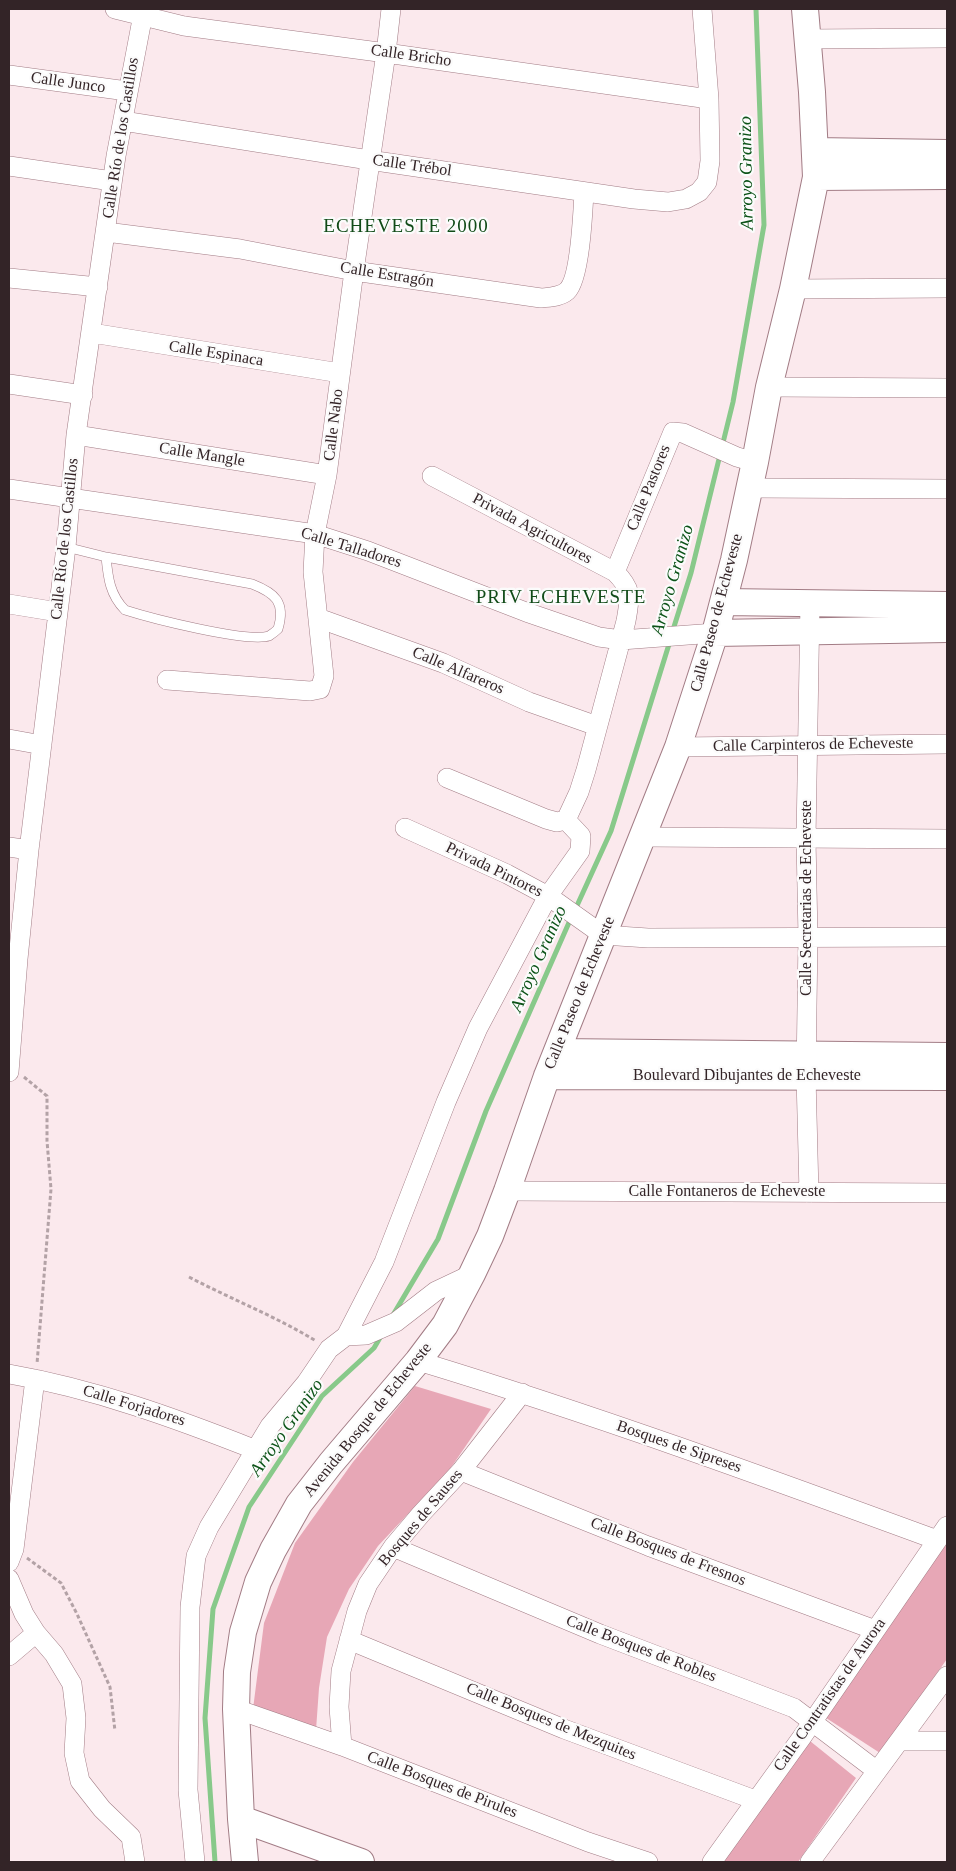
<!DOCTYPE html>
<meta charset="utf-8">
<style>
body{margin:0}
#map{position:relative;width:956px;height:1871px;overflow:hidden;background:#fbe9ed;font-family:"Times New Roman",serif}
canvas{display:block}
.frame{position:absolute;inset:0;border:10px solid #332427;pointer-events:none}
</style>
<div id="map">
<canvas width="956" height="1871"></canvas>
<div class="frame"></div>
</div>
<script>
const c = document.querySelector('canvas').getContext('2d');
c.lineJoin = 'round';
function paint(path, color) { c.fillStyle = color; c.fill(path, 'evenodd'); }
function strokePath(path, color, width, dash) { c.strokeStyle = color; c.lineWidth = width; c.lineCap = dash ? 'butt' : 'round'; c.setLineDash(dash || []); c.stroke(path); }
function label(font, color, halo, rows, align = 'center') {
  c.font = font + ' "Times New Roman",serif'; c.lineWidth = 4.5; c.setLineDash([]); c.textBaseline = 'middle'; c.strokeStyle = halo; c.fillStyle = color; for (const [text, x, y, turn = 0] of rows) {
    c.save(); c.translate(x, y); c.rotate((+turn || 0) * Math.PI / 180); c.textAlign = isNaN(turn) ? turn : align; if (halo) c.strokeText(text, 0, 0); c.fillText(text, 0, 0); c.restore();
  }
}
paint(new Path2D(`
 M 415,1386 L 491,1409 L 450,1469 L 378,1546 L 349,1589 L 327,1637 L 319,1688 L 316,1730 L 253,1709 L 264,1623 L 295,1543 L 353,1462 Z
 M 947,1538 L 947,1659 L 880,1753 L 820,1714 Z
 M 805,1737 L 856,1778 L 798,1862 L 717,1862 Z`), '#e7a7b6');
strokePath(new Path2D(`
 M 672,633 L 691,573 L 733,402 L 764,225 L 756,9
 M 575,910 L 611,831 L 670,641
 M 393,1315 L 438,1239 L 486,1111 L 571,918
 M 215,1862 L 205,1718 L 213,1609 L 249,1507 L 322,1396 L 374,1348 L 381,1336`), '#88c98a', 5);
const lane = new Path2D(`
 M 66,547 L 106,557 L 252,584 C 275,593 286,602 278,629 C 275,632 272,634 269,636 C 247,643 150,618 125,610 C 110,595 108,578 106,557`);
const street = new Path2D(`
 M 115,9 L 184,26 L 386,53 L 709,99
 M 807,39 L 947,38
 M 9,75 L 127,91
 M 123,121 L 369,160 L 634,199 L 668,202 L 686,199 L 699,192 L 707,182 L 710,161 L 709,99 L 702,9
 M 9,166 L 112,181
 M 106,232 L 240,249 L 354,271 L 541,298 C 550,297 560,297 567,291 C 580,279 583,211 584,192
 M 9,278 L 98,287
 M 793,289 L 947,288
 M 92,333 L 340,373
 M 9,384 L 83,395
 M 769,387 L 947,388
 M 76,435 L 327,475
 M 432,476 L 615,572 C 633,590 630,597 626,621 L 586,770 L 579,792 L 566,820
 M 750,488 L 947,489
 M 9,489 L 315,534 L 368,551 L 526,612 L 599,637 L 621,640 L 715,633
 M 615,572 L 673,432 L 683,433 L 737,457 L 755,462
 M 9,604 L 58,612
 M 318,618 L 443,663 L 529,702 L 597,726
 M 167,680 L 310,691 L 320,689 L 324,676 L 313,572 L 315,534 L 327,475 L 354,271 L 386,53 L 391,9
 M 9,739 L 42,745
 M 678,747 L 947,744
 M 447,778 L 546,819 L 557,822 L 566,820
 M 405,828 L 507,874 L 548,896 L 603,935 L 648,938 L 947,937
 M 643,837 L 947,839
 M 9,847 L 29,850
 M 9,1072 L 18,959 L 29,850 L 66,547 L 76,435 L 116,156 L 144,9
 M 507,1191 L 947,1193
 M 809,1193 L 806,1076 L 808,937 L 806,839 L 810,603
 M 346,1336 L 384,1262 L 446,1102 L 478,1028 L 548,896 L 580,851 L 581,836 L 566,820
 M 418,1361 C 593,1414 765,1477 937,1540
 M 9,1374 C 95,1389 175,1418 256,1450
 M 461,1471 L 648,1546 L 875,1630
 M 393,1547 L 600,1634 L 794,1708 L 877,1771
 M 9,1562 L 14,1549 L 35,1379
 M 9,1579 L 24,1614 L 36,1633 L 54,1654 L 72,1684 L 76,1718 L 74,1753 L 80,1781 L 102,1809 L 131,1837 L 135,1862
 M 349,1640 L 564,1729 L 755,1800
 M 9,1656 L 36,1633
 M 236,1709 L 342,1746 L 588,1842 L 648,1862
 M 899,1741 L 947,1741
 M 342,1746 L 339,1707 L 341,1671 L 357,1611 L 368,1584 L 393,1547 L 421,1514 L 461,1471 L 522,1393
 M 195,1862 L 188,1790 L 190,1607 L 196,1556 L 209,1527 L 270,1426 L 306,1383 L 329,1349 L 346,1336 L 366,1335 L 396,1322 L 436,1291 L 472,1274
 M 712,1862 L 802,1737 L 947,1526
 M 810,1862 L 947,1676`);
const secondary = new Path2D(`
 M 815,151 L 947,153
 M 816,177 L 947,176
 M 724,602 L 947,605
 M 715,633 L 947,629
 M 557,1052 L 947,1056
 M 547,1076 L 947,1077
 M 241,1819 L 361,1862
 M 245,1862 L 241,1819 L 236,1709 L 237,1672 L 243,1632 L 258,1582 L 273,1550 L 299,1504 L 331,1463 L 418,1361 L 445,1325 L 472,1274 L 490,1236 L 507,1191 L 547,1076 L 678,747 L 715,633 L 734,560 L 755,462 L 769,387 L 793,289 L 816,177 L 812,92 L 805,9`);
strokePath(lane, '#a27c85', 10);
strokePath(street, '#a27c85', 20);
strokePath(secondary, '#a27c85', 28);
strokePath(new Path2D(`
 M 24,1077 L 47,1096 L 47,1141 L 51,1189 L 37,1364
 M 189,1277 C 231,1299 275,1316 316,1341
 M 27,1558 L 61,1583 L 77,1614 L 110,1687 L 115,1731`), '#b3a2a6', 3, [4, 2.5]);
strokePath(lane, '#fff', 9);
strokePath(street, '#fff', 19);
strokePath(secondary, '#fff', 26);
label('16px', '#332427', '#fbfbfb', [
 ["Calle Bricho",411,56,8],
 ["Calle Junco",68,83,8],
 ["Calle Río de los Castillos",121,138,-81],
 ["Calle Trébol",412,166,8],
 ["Calle Estragón",387,275,9],
 ["Calle Espinaca",216,354,9],
 ["Calle Nabo",334,425,-83],
 ["Calle Mangle",202,455,9],
 ["Calle Pastores",649,488,-68],
 ["Privada Agricultores",532,529,28],
 ["Calle Río de los Castillos",65,539,-84],
 ["Calle Talladores",351,548,17],
 ["Calle Paseo de Echeveste",717,613,-75],
 ["Calle Alfareros",458,671,23],
 ["Calle Carpinteros de Echeveste",813,745,-1],
 ["Privada Pintores",494,870,26],
 ["Calle Secretarias de Echeveste",807,898,-90],
 ["Calle Paseo de Echeveste",580,993,-68],
 ["Boulevard Dibujantes de Echeveste",747,1076],
 ["Calle Fontaneros de Echeveste",727,1192],
 ["Calle Forjadores",134,1406,17],
 ["Avenida Bosque de Echeveste",368,1420,-51],
 ["Bosques de Sipreses",679,1447,19],
 ["Bosques de Sauses",421,1518,-50],
 ["Calle Bosques de Fresnos",668,1552,21],
 ["Calle Bosques de Robles",641,1649,21],
 ["Calle Contratistas de Aurora",830,1695,-55],
 ["Calle Bosques de Mezquites",551,1722,22],
 ["Calle Bosques de Pirules",442,1785,21]
]);
label('italic 18px', '#0c5318', '#fbfbfb', [
 ["Arroyo Granizo",747,173,-91],
 ["Arroyo Granizo",673,580,-74],
 ["Arroyo Granizo",539,959,-66],
 ["Arroyo Granizo",287,1428,-55]
]);
c.letterSpacing = '1px';
label('19px', '#114b18', '#fbfbfb', [
 ["ECHEVESTE 2000",406,227],
 ["PRIV ECHEVESTE",561,598]
]);
c.letterSpacing = '0px';
</script>
